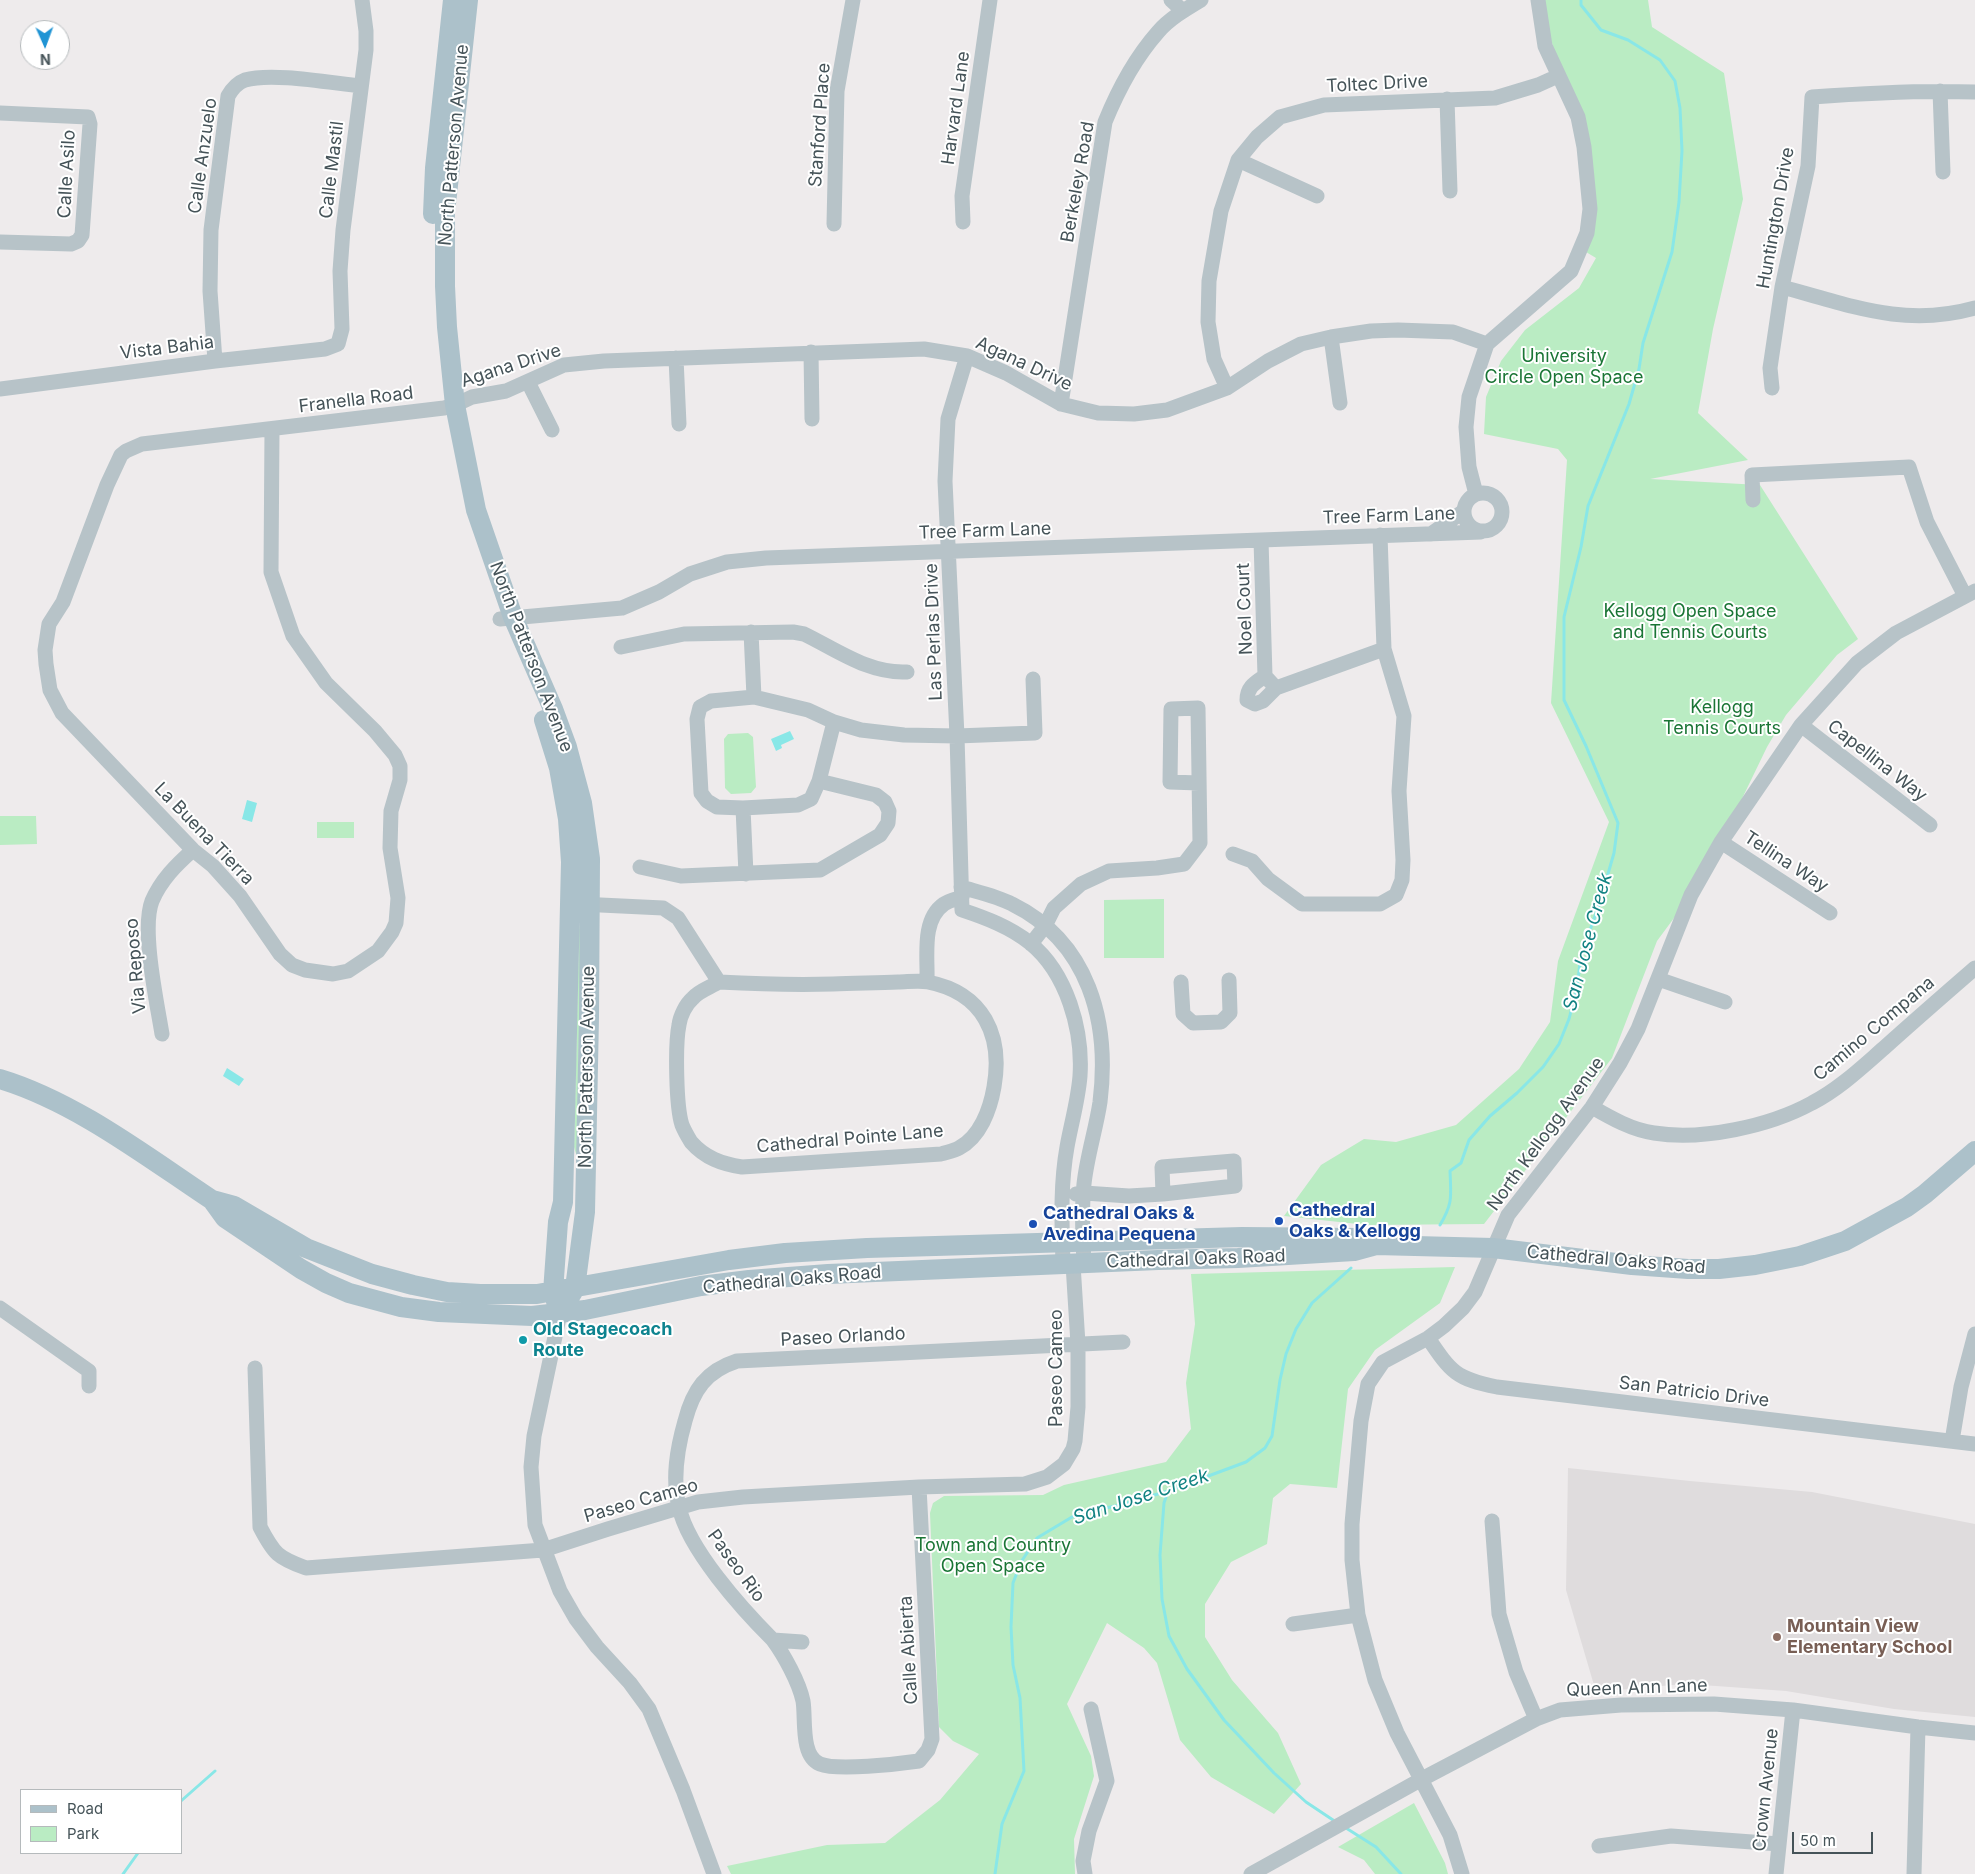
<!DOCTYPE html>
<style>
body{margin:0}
#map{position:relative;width:1975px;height:1874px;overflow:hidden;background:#eeebec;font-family:Inter,sans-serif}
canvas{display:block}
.legend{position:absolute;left:20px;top:1789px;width:162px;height:65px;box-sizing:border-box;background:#fff;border:1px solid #b5babc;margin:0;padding:6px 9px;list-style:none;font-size:15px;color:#455358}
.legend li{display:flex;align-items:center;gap:10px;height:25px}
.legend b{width:25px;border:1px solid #b5babc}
.north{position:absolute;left:20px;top:20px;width:50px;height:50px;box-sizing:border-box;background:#fff;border:1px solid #b5babc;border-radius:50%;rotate:178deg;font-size:14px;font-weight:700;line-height:20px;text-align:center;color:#455358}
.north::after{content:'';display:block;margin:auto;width:18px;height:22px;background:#2094d4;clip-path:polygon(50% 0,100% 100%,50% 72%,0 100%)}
.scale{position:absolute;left:1792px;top:1832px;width:81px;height:22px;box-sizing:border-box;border:2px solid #455358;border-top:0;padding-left:6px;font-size:15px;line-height:18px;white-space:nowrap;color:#455358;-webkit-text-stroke:4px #fff;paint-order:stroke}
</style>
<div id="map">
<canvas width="1975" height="1874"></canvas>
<ul class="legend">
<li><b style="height:6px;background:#acc1ca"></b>Road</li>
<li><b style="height:14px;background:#baecc3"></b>Park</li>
</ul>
<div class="north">N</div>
<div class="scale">50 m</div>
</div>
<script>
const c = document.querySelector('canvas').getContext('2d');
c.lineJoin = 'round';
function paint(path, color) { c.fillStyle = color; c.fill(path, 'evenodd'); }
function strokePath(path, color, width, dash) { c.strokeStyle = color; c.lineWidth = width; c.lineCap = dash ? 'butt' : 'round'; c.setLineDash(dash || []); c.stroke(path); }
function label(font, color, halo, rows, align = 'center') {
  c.font = font + ' Inter,sans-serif'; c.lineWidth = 4; c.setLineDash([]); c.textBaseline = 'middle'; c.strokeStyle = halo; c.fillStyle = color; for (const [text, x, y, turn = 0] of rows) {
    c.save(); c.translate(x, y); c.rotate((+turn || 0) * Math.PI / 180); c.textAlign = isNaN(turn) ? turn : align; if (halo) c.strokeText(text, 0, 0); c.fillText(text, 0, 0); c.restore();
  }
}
paint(new Path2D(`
 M 1568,1468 L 1690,1481 L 1812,1492 L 1975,1524 L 1975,1717 L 1894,1709 L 1786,1691 L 1716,1686 L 1684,1684 L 1596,1692 L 1566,1590 Z`), '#dfdcdd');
paint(new Path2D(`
 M 1538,0 L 1648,0 L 1652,27 L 1724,73 L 1743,199 L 1713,329 L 1698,413 L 1748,460 L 1650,479 L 1760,485 L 1858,639 L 1837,655 L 1786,715 L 1767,747 L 1721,842 L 1691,895 L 1657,941 L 1612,1058 L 1484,1224 L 1367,1225 L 1284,1216 L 1321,1165 L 1364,1139 L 1396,1142 L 1456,1125 L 1519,1069 L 1550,1022 L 1558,961 L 1609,822 L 1551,703 L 1567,460 L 1558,449 L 1484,434 L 1486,397 L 1501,361 L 1525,330 L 1579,288 L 1596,258 L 1581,249 L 1590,209 L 1568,93 Z
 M 748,733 L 753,737 L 756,787 L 751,793 L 731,794 L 725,788 L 724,739 L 728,734 Z
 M 0,816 L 36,816 L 37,844 L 0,845 Z
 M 317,822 L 354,822 L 354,838 L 317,838 Z
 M 1164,899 L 1164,958 L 1104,958 L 1104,900 Z
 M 581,922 L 577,1157 L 574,1147 L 579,930 Z
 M 1455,1267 L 1440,1303 L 1375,1350 L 1348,1389 L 1337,1488 L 1290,1484 L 1273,1498 L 1267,1544 L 1231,1562 L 1205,1604 L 1205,1637 L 1232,1680 L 1278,1733 L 1301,1784 L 1274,1814 L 1211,1777 L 1180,1740 L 1157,1663 L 1144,1648 L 1107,1623 L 1067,1704 L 1091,1756 L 1094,1776 L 1074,1839 L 1075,1874 L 731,1874 L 727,1866 L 827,1845 L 885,1843 L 940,1800 L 979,1754 L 953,1741 L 939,1727 L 930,1513 L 933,1503 L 944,1496 L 1043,1495 L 1064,1485 L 1166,1462 L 1191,1429 L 1186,1383 L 1195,1324 L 1191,1274 Z
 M 1414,1803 L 1445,1863 L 1448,1874 L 1375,1874 L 1364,1860 L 1338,1847 Z`), '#baecc3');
paint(new Path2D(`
 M 790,731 L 794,739 L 781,745 L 782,748 L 776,751 L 771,739 Z
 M 247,800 L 257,803 L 252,822 L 242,819 Z
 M 227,1068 L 244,1079 L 239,1086 L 223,1076 Z`), '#89e7e7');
strokePath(new Path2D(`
 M 1440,1225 C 1453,1203 1451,1197 1450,1171 L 1461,1163 L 1469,1140 L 1490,1116 L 1517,1093 L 1543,1067 L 1559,1044 L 1569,1019 L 1577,988 L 1581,955 L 1599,905 L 1614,853 L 1618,823 L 1586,746 L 1564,700 L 1564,617 L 1581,547 L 1588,506 L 1629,404 L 1639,369 L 1643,343 L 1672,252 L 1679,202 L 1682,151 L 1680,108 L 1675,81 L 1660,60 L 1628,40 L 1601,30 L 1581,5 L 1581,0
 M 1168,1491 L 1164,1503 L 1160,1555 L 1162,1599 L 1169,1636 L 1187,1669 L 1224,1720 L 1274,1773 L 1306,1802 L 1336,1822
 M 181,1801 L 215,1771
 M 1346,1828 L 1376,1847 L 1401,1874
 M 123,1874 L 138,1853
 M 995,1874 L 1002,1824 L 1024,1771 L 1020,1698 L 1013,1665 L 1011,1627 L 1013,1583 L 1021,1562 L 1037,1538 L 1077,1514 L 1120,1505 L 1168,1491 L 1246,1462 L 1265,1448 L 1272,1436 L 1280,1380 L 1286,1354 L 1296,1329 L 1312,1303 L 1351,1268`), '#89e7e7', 3);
strokePath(new Path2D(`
 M 1171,0 L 1183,11
 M 1940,91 L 1943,172
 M 1447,99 L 1450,191
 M 0,113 L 88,117 L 90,124 L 82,235 L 78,241 L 71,244 L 0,242
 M 1238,160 L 1317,196
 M 963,222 L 962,196 L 990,0
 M 834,224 L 837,91 L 853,0
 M 1782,287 C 1850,305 1904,328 1975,308
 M 1331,337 L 1340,403
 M 811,352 L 812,419
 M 967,356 L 948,419 L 945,481 L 957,736 L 962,910 C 986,918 1010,927 1030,943 C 1067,973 1083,1030 1080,1076 C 1078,1101 1071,1124 1067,1147 C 1060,1186 1062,1225 1063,1264
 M 676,358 L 679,424
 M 215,361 L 210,291 L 211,230 L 228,96 C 232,89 237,83 245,80 C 272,72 331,83 361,86
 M 528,382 L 552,430
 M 1227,388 L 1214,359 L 1208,322 L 1209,281 L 1221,211 L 1238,160 L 1257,137 L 1280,117 L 1324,105 L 1495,98 L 1538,85 L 1558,76
 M 1772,388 L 1770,368 L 1782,287 L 1808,166 L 1812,97 C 1866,93 1920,90 1975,92
 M 0,389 L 215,361 L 325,349 L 338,344 L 342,329 L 340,271 L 343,230 L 366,50 L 366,31 L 362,0
 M 1061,404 L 1105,122 C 1118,90 1135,58 1158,32 C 1169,19 1186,9 1201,0
 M 272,429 L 271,572 L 293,636 L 326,683 L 375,731 L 395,755 L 400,766 L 400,780 L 391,811 L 390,848 L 398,898 L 396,923 L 392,932 L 378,951 L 348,971 L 333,974 L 305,970 L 292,965 L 280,954 L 240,896 L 213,866 L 193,850 L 62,713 L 50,690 L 46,664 L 45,650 L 49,624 L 63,602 L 107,485 L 121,455 L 126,451 L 142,444 L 444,408 L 455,405 L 472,397 L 506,391 L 564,365 L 604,361 L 924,349 L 967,356 L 1006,373 L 1061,404 L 1098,413 L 1134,414 L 1167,410 L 1227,388 L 1268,361 L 1301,344 L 1331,337 L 1371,331 L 1398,330 L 1453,332 L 1487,344
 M1464 512a19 19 0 1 1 38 0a19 19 0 1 1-38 0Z
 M 1476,494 L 1469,467 L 1466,427 L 1469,397 L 1487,344 L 1571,271 L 1587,233 L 1590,209 L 1584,147 L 1578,117 L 1545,46 L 1538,0
 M 1753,500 L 1752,475 L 1909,467 L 1927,522 L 1965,596
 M 1431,534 L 1464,511
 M 1261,540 L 1265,676 L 1276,688 L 1384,649
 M 500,619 L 622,608 L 659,592 L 690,574 L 727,562 L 766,558 L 1481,532
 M 751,632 L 754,697
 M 621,647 L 684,634 L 793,632 L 804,634 C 837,650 869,674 907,672
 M 1265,676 C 1255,683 1247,687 1247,700 L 1255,704 L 1263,701 L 1276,688
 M 754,697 L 808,710 L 834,722 L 819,781 L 811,799 L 798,805 L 743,808 L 717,807 L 707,801 L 701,793 L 697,719 L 700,707 L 711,701 Z
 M 834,722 L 861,730 L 904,735 L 957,736 L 1035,733 L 1033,679
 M 1801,725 L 1930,825
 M 743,808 L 746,874
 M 1721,842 L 1830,913
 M 1233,854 L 1252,861 L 1268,879 L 1302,904 L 1380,904 L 1396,895 L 1402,880 L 1403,860 L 1399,791 L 1404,716 L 1384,649 L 1380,535
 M 640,867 L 681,876 L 820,870 L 880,835 L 888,823 L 889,811 L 885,802 L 876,795 L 819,781
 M 961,887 C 978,892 997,896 1012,904 C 1089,942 1110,1022 1100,1102 C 1096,1129 1087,1156 1084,1184 C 1081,1210 1083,1238 1084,1264
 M 580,904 L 663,908 L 678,918 L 719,982 C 757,984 795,985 833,984 C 855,983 876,983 898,982 C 907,982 919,980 928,982 C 984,993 1003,1036 994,1087 C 990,1110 980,1137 959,1148 C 954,1151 947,1152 941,1154 L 742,1167 C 722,1164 705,1158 691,1142 C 688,1137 684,1130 682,1125 C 676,1107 675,1044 679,1025 C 680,1016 686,1004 693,998 C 699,991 711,987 719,982
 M 1031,944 L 1045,926 L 1054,908 L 1081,884 L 1109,871 L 1157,868 L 1184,864 L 1200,843 L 1198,708 L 1171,709 L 1170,782 L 1199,783
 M 1658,979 L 1725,1002
 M 927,981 C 928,957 921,920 944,904 C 948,901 956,899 962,897
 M 1181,982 L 1183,1014 L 1193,1023 L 1221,1022 L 1230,1013 L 1229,980
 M 162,1034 C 157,1003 141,929 152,901 C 161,880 176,865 193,850
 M 1592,1107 C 1611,1118 1632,1130 1654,1133 C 1702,1141 1770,1126 1812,1103 C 1839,1089 1861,1068 1884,1048 C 1914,1021 1945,994 1975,968
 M 1076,1194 L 1084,1193 L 1129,1196 L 1163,1194 L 1162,1167 L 1234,1161 L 1235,1186 L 1163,1194
 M 0,1308 L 89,1371 L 89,1386
 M 560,1313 L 534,1436 L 531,1467 L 535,1525 L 560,1591 L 576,1619 L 597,1647 L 630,1683 L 649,1709 L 683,1790 L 714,1874
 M 1428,1338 C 1451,1372 1456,1379 1497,1387 L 1975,1444
 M 255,1368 L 260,1527 C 274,1554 278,1558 306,1568 L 543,1550 L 608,1529 L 698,1502 L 743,1497 L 919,1487 L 1025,1484 L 1047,1477 L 1064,1464 L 1073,1449 L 1075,1441 L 1078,1407 L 1078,1344 L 1073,1264
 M 1952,1441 L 1961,1387 L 1975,1334
 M 1492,1521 L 1499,1614 L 1516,1672 L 1536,1719
 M 1293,1624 L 1358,1615
 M 773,1640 C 784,1655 799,1682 803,1701 C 806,1718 800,1756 820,1764 C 837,1771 898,1764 919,1761 L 928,1750 L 932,1739 L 919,1487
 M 802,1642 L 773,1640 C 742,1609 688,1549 679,1507 C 672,1478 677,1449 685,1421 C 693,1390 706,1371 737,1361 L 1123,1342
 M 1599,1846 L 1671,1836 L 1779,1844
 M 1085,1874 L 1083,1861 L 1089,1831 L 1107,1781 L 1091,1709
 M 1251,1874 L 1422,1779 L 1536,1719 L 1560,1710 L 1621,1705 L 1714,1704 L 1793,1710 L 1918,1727 L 1975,1733
 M 1462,1874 L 1450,1835 L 1397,1733 L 1375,1680 L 1358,1615 L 1352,1560 L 1352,1524 L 1361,1421 L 1368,1384 L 1383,1362 L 1428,1338 L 1444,1326 L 1463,1308 L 1475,1292 L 1508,1215 L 1592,1107 L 1620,1063 L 1638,1029 L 1691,895 L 1721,842 L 1801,725 L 1857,663 L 1896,633 L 1975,591
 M 1776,1874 L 1793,1710
 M 1914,1874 L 1918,1727`), '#b7c3c8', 15);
strokePath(new Path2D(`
 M 468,0 L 445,213 L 445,286 L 447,327 L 455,405 L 476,510 L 513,617 L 553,709 L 567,747 L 582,803 L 590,859 L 589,1017 L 585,1212 L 575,1288 L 569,1298
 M 433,214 L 435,168 L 453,0
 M 544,720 L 559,768 L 568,819 L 571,862 L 563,1202 L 558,1222 L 553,1292 L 557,1304
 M 0,1079 C 76,1102 147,1157 212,1200 L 234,1206 L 306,1248 L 372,1274 L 413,1285 L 447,1292 L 480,1294 L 537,1294 L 729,1260 L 785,1253 L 867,1248 L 1242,1237 L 1357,1238 L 1374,1245
 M 212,1200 L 225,1218 L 301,1269 L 326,1283 L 349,1293 L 401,1307 L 439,1312 L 532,1316 L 585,1310 L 701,1286 L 749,1280 L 828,1274 L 1158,1260 L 1238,1258 L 1354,1251 L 1376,1245 L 1493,1248 L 1632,1265 L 1688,1269 L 1719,1269 L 1755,1265 L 1800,1256 L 1845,1241 L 1907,1207 L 1925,1194 L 1975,1151`), '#acc1ca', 20);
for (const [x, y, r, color] of [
 [1279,1221,5,"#1a4fb4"],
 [1033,1224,5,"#1a4fb4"],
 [523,1340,5,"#0f9aa8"],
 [1777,1637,5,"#8d6e63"]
]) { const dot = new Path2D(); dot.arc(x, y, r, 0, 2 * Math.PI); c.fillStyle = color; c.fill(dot); strokePath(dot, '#fff', 2); }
label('18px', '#455358', '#fff', [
 ["Toltec Drive",1377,84,-3],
 ["Harvard Lane",956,108,-82],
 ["Stanford Place",820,125,-86],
 ["North Patterson Avenue",454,145,-85],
 ["Calle Anzuelo",203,156,-82],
 ["Calle Mastil",332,170,-83],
 ["Calle Asilo",67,174,-87],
 ["Berkeley Road",1078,182,-80],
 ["Huntington Drive",1776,218,-80],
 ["Vista Bahia",167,348,-7],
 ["Agana Drive",1024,364,25],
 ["Agana Drive",511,366,-18],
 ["Franella Road",356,400,-7],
 ["Tree Farm Lane",1389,516,-2],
 ["Tree Farm Lane",985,531,-2],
 ["Noel Court",1245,609,-92],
 ["Las Perlas Drive",934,632,-92],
 ["North Patterson Avenue",531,657,69],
 ["Capellina Way",1877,761,38],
 ["La Buena Tierra",204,834,46],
 ["Tellina Way",1786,862,33],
 ["Via Reposo",136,966,-95],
 ["Camino Compana",1874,1029,-40],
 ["North Patterson Avenue",587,1067,-89],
 ["North Kellogg Avenue",1546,1134,-54],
 ["Cathedral Pointe Lane",850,1139,-5],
 ["Cathedral Oaks Road",1196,1259,-2],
 ["Cathedral Oaks Road",1616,1260,5],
 ["Cathedral Oaks Road",792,1280,-5],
 ["Paseo Orlando",843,1337,-3],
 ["Paseo Cameo",1057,1368,-90],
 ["San Patricio Drive",1694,1392,7],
 ["Paseo Cameo",641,1501,-16],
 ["Paseo Rio",736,1566,54],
 ["Calle Abierta",909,1650,-93],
 ["Queen Ann Lane",1637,1688,-2],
 ["Crown Avenue",1766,1790,-84]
]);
label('18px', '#1a7535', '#fff', [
 ["University",1564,357],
 ["Circle Open Space",1564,378],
 ["Kellogg Open Space",1690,612],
 ["and Tennis Courts",1690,633],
 ["Kellogg",1722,708],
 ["Tennis Courts",1722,729],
 ["Town and Country",993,1546],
 ["Open Space",993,1567]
]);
label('bold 18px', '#164399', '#fff', [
 ["Cathedral",1289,1211],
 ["Oaks & Kellogg",1289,1232],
 ["Cathedral Oaks &",1043,1214],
 ["Avedina Pequena",1043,1235]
], 'left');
label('bold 18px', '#0d838f', '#fff', [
 ["Old Stagecoach",533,1330],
 ["Route",533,1351]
], 'left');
label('bold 18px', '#785e54', '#fff', [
 ["Mountain View",1787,1627],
 ["Elementary School",1787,1648]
], 'left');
label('italic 19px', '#118282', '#fff', [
 ["San Jose Creek",1588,942,-75],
 ["San Jose Creek",1141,1497,-18]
]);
</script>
